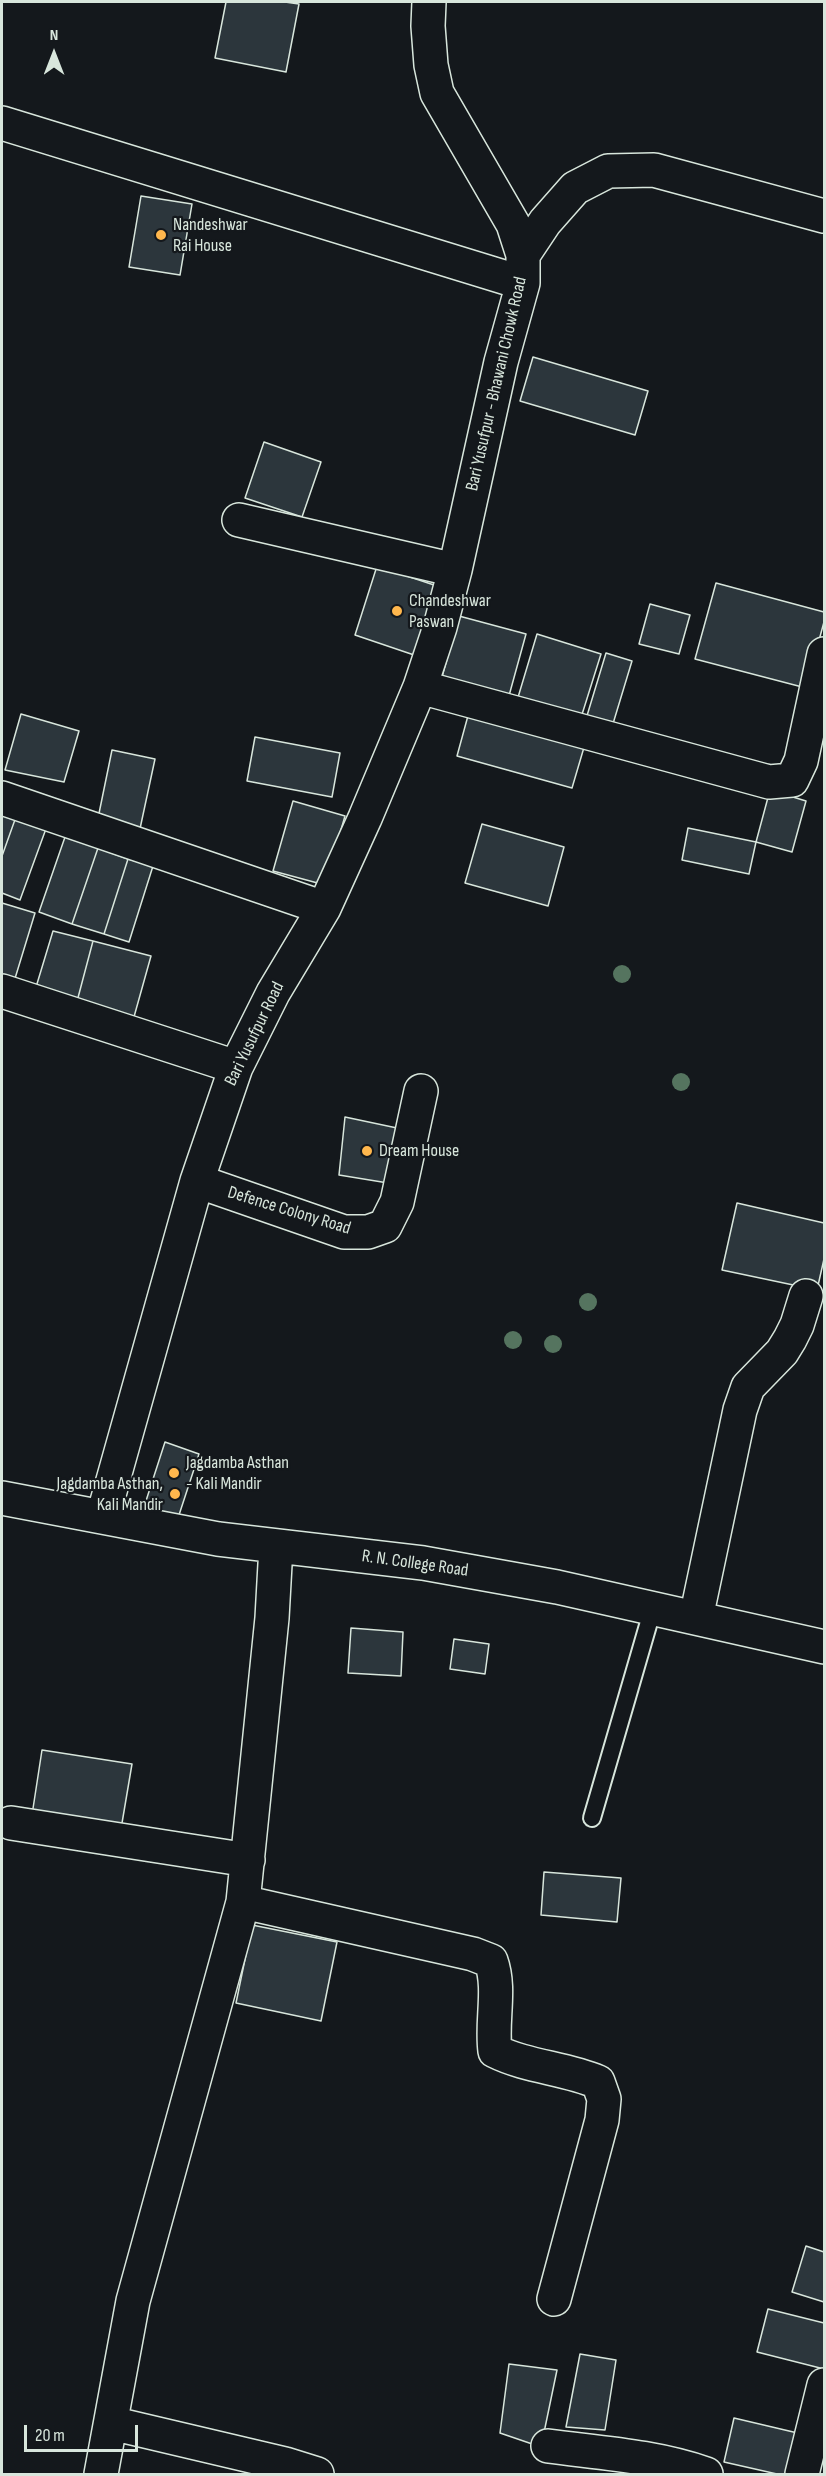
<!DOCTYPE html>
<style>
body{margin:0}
#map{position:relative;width:826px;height:2476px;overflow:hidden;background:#14181c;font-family:"Sofia Sans Condensed",sans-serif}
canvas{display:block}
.frame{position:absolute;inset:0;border:3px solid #d8e6dc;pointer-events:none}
.north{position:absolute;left:24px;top:24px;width:60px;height:60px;-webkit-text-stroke:4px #14181c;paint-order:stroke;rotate:0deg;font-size:16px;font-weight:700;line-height:24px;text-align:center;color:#d8e6dc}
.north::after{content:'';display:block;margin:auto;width:21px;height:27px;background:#d8e6dc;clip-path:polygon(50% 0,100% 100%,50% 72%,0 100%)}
.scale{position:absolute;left:24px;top:2425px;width:114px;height:27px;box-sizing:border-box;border:3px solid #d8e6dc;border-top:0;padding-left:8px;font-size:18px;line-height:21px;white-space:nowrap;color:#d8e6dc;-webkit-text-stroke:4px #14181c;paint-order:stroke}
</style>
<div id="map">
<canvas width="826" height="2476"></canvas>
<div class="frame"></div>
<div class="north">N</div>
<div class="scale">20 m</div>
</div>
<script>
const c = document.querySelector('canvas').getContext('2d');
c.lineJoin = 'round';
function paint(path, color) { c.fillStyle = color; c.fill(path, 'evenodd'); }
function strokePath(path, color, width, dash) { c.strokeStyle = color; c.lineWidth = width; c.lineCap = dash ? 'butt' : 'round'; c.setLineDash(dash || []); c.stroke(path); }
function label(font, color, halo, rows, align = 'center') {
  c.font = font + ' "Sofia Sans Condensed",sans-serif'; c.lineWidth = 4.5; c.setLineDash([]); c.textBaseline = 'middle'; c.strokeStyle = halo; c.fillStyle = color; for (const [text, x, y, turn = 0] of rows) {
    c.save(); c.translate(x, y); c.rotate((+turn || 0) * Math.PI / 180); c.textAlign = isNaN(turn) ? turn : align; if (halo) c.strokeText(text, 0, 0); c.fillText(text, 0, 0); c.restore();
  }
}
const building = new Path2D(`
 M 226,2 L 285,2 L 299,4 L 286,72 L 215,58 Z
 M 141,196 L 192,204 L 180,275 L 129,267 Z
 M 533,357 L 648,391 L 635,435 L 520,401 Z
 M 264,442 L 321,462 L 302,517 L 245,498 Z
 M 377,566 L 440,587 L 417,656 L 355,635 Z
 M 716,583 L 824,612 L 824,622 L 806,688 L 695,659 Z
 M 650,604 L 690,615 L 679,654 L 639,644 Z
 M 459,616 L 526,634 L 507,703 L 440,684 Z
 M 537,634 L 601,654 L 579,724 L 516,704 Z
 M 606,653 L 632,661 L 612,727 L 586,719 Z
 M 469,712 L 585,744 L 572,788 L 457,756 Z
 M 21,714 L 79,731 L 64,782 L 5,770 Z
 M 255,737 L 340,753 L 332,797 L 247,781 Z
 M 112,750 L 155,759 L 138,838 L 96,828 Z
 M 770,790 L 806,801 L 792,852 L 756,842 Z
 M 293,801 L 345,816 L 325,885 L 273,871 Z
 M 2,809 L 17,814 L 2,856 Z
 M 17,814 L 47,826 L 20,900 L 2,893 L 2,856 Z
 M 482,824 L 564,847 L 548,906 L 465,883 Z
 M 688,828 L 756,842 L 749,874 L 682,860 Z
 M 65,837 L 98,848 L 72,924 L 39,912 Z
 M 98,848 L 128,859 L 104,934 L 72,924 Z
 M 128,859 L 153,866 L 129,942 L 104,934 Z
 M 2,903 L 35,913 L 13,985 L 2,981 Z
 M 53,931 L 93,941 L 75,1009 L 33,997 Z
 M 93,941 L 151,956 L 132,1024 L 75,1009 Z
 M 345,1117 L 397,1128 L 388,1183 L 339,1175 Z
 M 737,1203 L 824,1223 L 824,1259 L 817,1290 L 722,1270 Z
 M 165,1442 L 199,1454 L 178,1518 L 144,1507 Z
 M 351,1628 L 403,1632 L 401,1676 L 348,1673 Z
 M 454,1639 L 489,1644 L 485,1674 L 450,1669 Z
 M 42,1750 L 132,1764 L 121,1829 L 32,1815 Z
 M 544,1872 L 621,1878 L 617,1922 L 541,1915 Z
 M 252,1925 L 337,1942 L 321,2021 L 236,2003 Z
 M 806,2246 L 824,2252 L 824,2302 L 792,2292 Z
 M 768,2309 L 824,2323 L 824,2369 L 757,2352 Z
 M 580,2354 L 616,2360 L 605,2430 L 566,2427 Z
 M 509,2364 L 557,2370 L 541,2447 L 500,2433 Z
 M 734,2418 L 806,2435 L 797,2474 L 777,2474 L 724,2462 Z`);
paint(building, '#2c363c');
strokePath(building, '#d8e6dc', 1.5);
const lane = new Path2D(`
 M 592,1818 L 653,1608`);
const street = new Path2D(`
 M 2,123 L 523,283
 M 523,255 L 545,222 L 575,188 L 608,171 L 654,170 L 824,216
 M 239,520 L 455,570
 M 420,687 L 769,782 L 792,780 L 801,761 L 824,654
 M 2,798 L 324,908
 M 2,991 L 236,1067
 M 197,1181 L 344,1232 L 368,1232 L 385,1226 L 397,1202 L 421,1091
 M 2,1498 L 218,1539 L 423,1563 L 557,1587 L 824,1647
 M 103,1516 L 197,1181 L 236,1067 L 273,993 L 324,908 L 365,818 L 420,687 L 440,627 L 455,570 L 501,362 L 523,283 L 523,255 L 513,224 L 437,93 L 431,65 L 428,26 L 429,2
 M 696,1618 L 740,1410 L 748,1387 L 782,1352 L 790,1339 L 797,1325 L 806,1296
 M 11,1823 L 248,1860
 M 243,1902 L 473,1954 L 491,1961 C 501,1989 491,2021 495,2051 C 527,2067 565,2068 598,2082 L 604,2099 L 602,2120 L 554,2299
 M 111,2423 L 285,2464 L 317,2474
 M 548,2446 C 601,2453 655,2456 706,2474
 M 101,2474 L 133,2301 L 243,1902 L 272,1618 L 276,1546
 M 802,2474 L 824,2385`);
strokePath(lane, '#d8e6dc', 20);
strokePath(street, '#d8e6dc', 36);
strokePath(lane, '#14181c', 16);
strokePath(street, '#14181c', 33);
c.fillStyle = '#55745f';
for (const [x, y] of [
 [622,974],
 [681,1082],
 [588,1302],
 [513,1340],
 [553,1344]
]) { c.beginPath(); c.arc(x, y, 9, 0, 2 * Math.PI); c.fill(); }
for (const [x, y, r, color] of [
 [161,235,6,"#ffb74d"],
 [397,611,6,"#ffb74d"],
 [367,1151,6,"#ffb74d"],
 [174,1473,6,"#ffb74d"],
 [175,1494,6,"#ffb74d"]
]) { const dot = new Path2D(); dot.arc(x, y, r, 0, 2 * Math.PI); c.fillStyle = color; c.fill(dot); strokePath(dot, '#14181c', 2); }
label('18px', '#d8e6dc', '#14181c', [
 ["Nandeshwar",173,225],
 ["Rai House",173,246],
 ["Chandeshwar",409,601],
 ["Paswan",409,622],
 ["Dream House",379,1151],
 ["Jagdamba Asthan",186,1463],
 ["- Kali Mandir",186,1484],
 ["Jagdamba Asthan,",163,1484,"right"],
 ["Kali Mandir",163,1505,"right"]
], 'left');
label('18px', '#d8e6dc', '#14181c', [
 ["Bari Yusufpur - Bhawani Chowk Road",497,384,-77],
 ["Bari Yusufpur Road",255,1034,-64],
 ["Defence Colony Road",289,1211,17],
 ["R. N. College Road",415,1564,8]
]);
</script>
